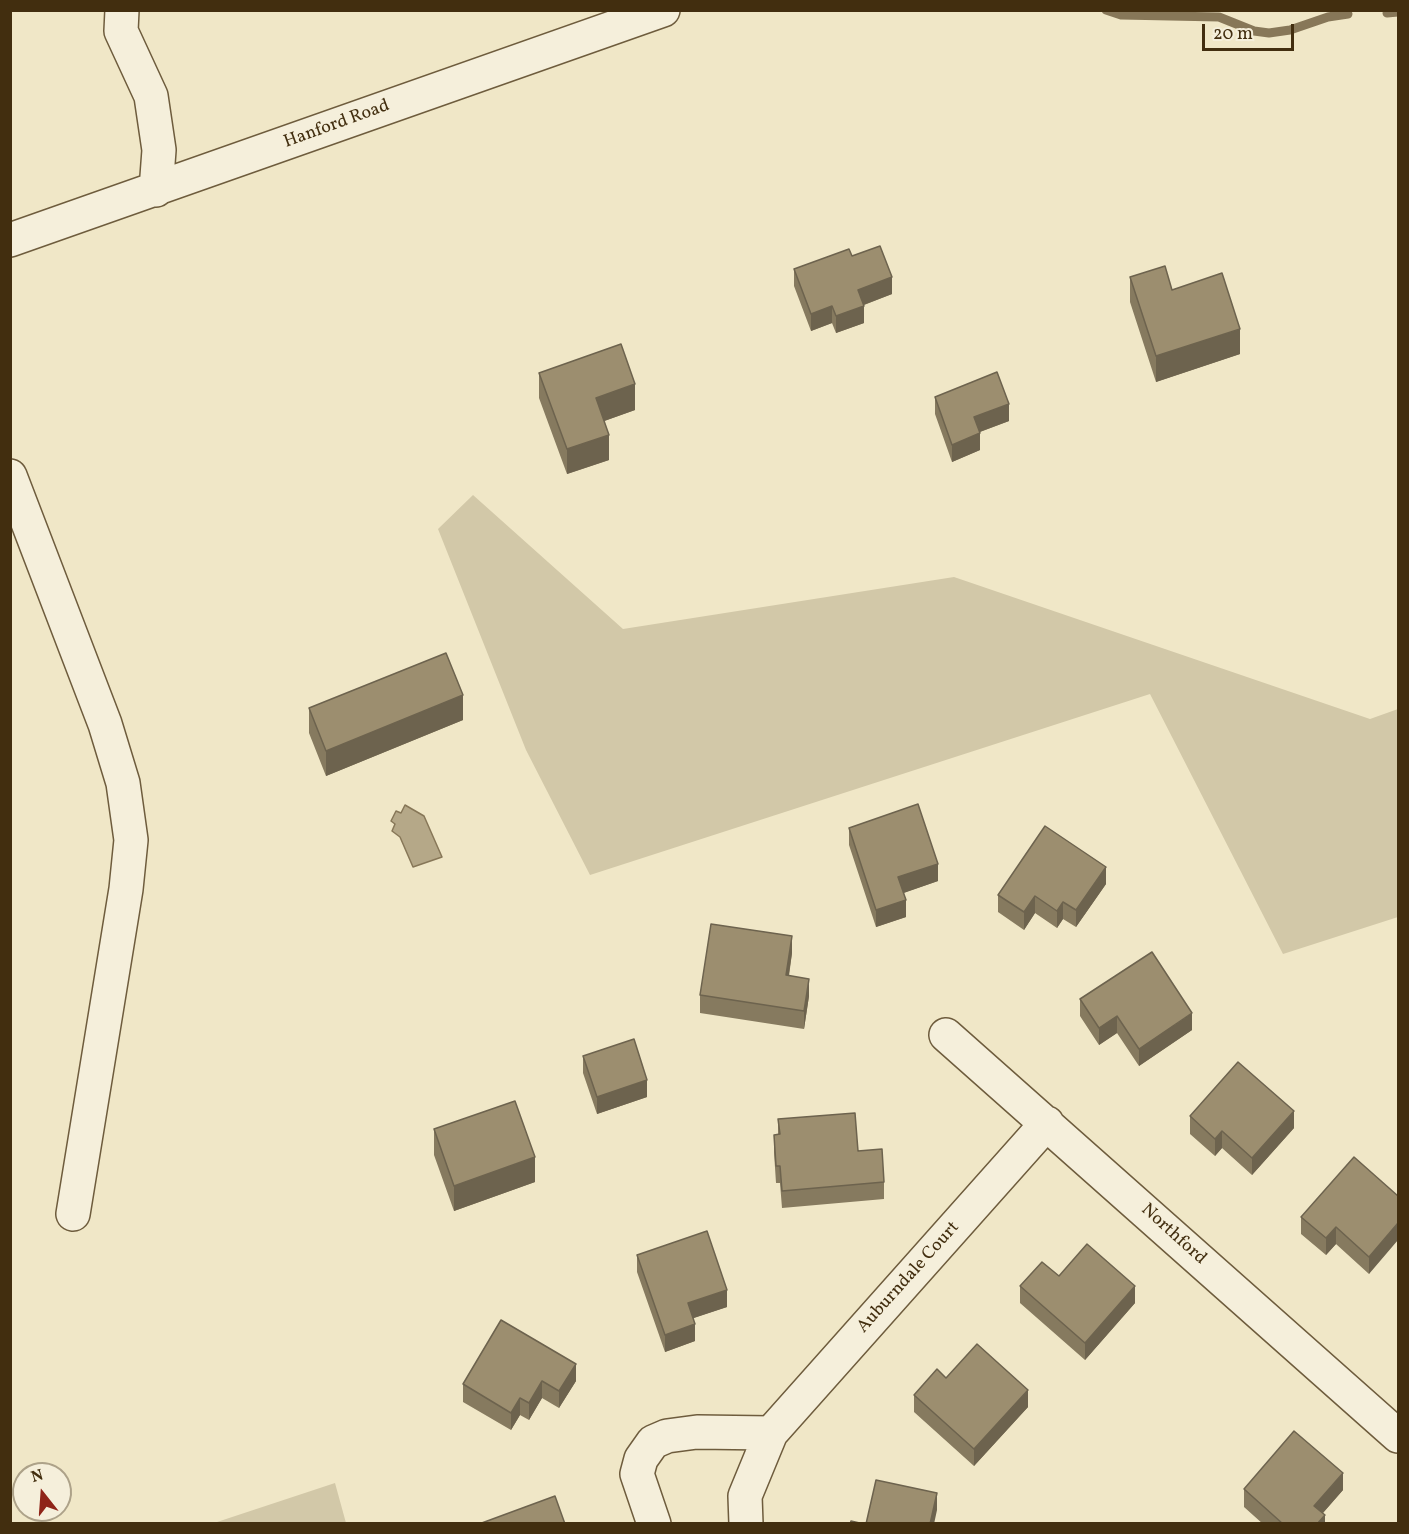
<!DOCTYPE html>
<style>
body{margin:0}
#map{position:relative;width:1409px;height:1534px;overflow:hidden;background:#f0e7c7;font-family:Vollkorn,serif}
canvas{display:block}
.frame{position:absolute;inset:0;border:12px solid #422e0f;pointer-events:none}
.north{position:absolute;left:12px;top:1462px;width:60px;height:60px;box-sizing:border-box;background:#f5efdb;border:2px solid #ada289;border-radius:50%;rotate:343deg;font-size:16px;font-weight:700;line-height:24px;text-align:center;color:#422e0f}
.north::after{content:'';display:block;margin:auto;width:21px;height:27px;background:#8f2418;clip-path:polygon(50% 0,100% 100%,50% 72%,0 100%)}
.scale{position:absolute;left:1202px;top:24px;width:92px;height:27px;box-sizing:border-box;border:3px solid #422e0f;border-top:0;padding-left:8px;font-size:18px;line-height:21px;white-space:nowrap;color:#422e0f;-webkit-text-stroke:4px #f5efdb;paint-order:stroke}
</style>
<div id="map">
<canvas width="1409" height="1534"></canvas>
<div class="frame"></div>
<div class="north">N</div>
<div class="scale">20 m</div>
</div>
<script>
const c = document.querySelector('canvas').getContext('2d');
c.lineJoin = 'round';
function paint(path, color) { c.fillStyle = color; c.fill(path, 'evenodd'); }
function strokePath(path, color, width, dash) { c.strokeStyle = color; c.lineWidth = width; c.lineCap = dash ? 'butt' : 'round'; c.setLineDash(dash || []); c.stroke(path); }
function label(font, color, halo, rows, align = 'center') {
  c.font = font + ' Vollkorn,serif'; c.lineWidth = 4.5; c.setLineDash([]); c.textBaseline = 'middle'; c.strokeStyle = halo; c.fillStyle = color; for (const [text, x, y, turn = 0] of rows) {
    c.save(); c.translate(x, y); c.rotate((+turn || 0) * Math.PI / 180); c.textAlign = isNaN(turn) ? turn : align; if (halo) c.strokeText(text, 0, 0); c.fillText(text, 0, 0); c.restore();
  }
}
paint(new Path2D(`
 M 473,495 L 623,629 L 954,577 L 1370,719 L 1398,709 L 1398,917 L 1283,954 L 1150,694 L 590,875 L 526,750 L 438,529 Z
 M 335,1483 L 346,1523 L 214,1523 Z`), '#d2c8a8');
const water = new Path2D(`
 M 405,805 L 424,816 L 442,857 L 413,867 L 400,837 L 392,831 L 395,824 L 391,821 L 396,811 L 401,813 Z`);
paint(water, '#b5a888');
strokePath(water, '#877758', 1.5);
strokePath(new Path2D(`
 M 1106,10 L 1121,15 L 1219,17 L 1254,31 L 1269,33 L 1290,30 L 1328,17 L 1348,14
 M 1387,13 L 1398,12`), '#877758', 9);
const minor = new Path2D(`
 M 122,10 L 121,31 L 151,96 L 159,150 L 156,190
 M 10,240 L 663,10
 M 10,476 L 105,724 L 123,783 L 131,840 L 126,889 L 73,1214
 M 946,1035 L 1398,1436
 M 654,1524 L 637,1474 L 641,1459 L 653,1442 L 667,1436 L 697,1432 L 771,1433
 M 746,1524 L 745,1496 L 771,1433 L 1047,1123`);
strokePath(minor, '#6e5c3d', 36);
strokePath(minor, '#f5efdb', 33);
paint(new Path2D(`
 M 852,256 L 892,294 L 864,305 L 864,323 L 836,333 L 832,323 L 811,331 L 794,286 L 794,269 Z
 M 1130,277 L 1172,290 L 1240,354 L 1156,382 L 1130,302 Z
 M 539,373 L 635,410 L 604,421 L 609,460 L 567,474 L 539,398 Z
 M 935,397 L 1009,421 L 980,432 L 980,450 L 952,462 L 935,414 Z
 M 309,708 L 463,720 L 326,776 L 309,733 Z
 M 849,828 L 938,881 L 903,893 L 906,917 L 876,927 L 849,845 Z
 M 1106,884 L 1076,927 L 1063,919 L 1057,928 L 1035,913 L 1024,930 L 998,912 L 998,895 Z
 M 792,953 L 789,976 L 809,996 L 804,1029 L 700,1013 L 700,995 Z
 M 1080,999 L 1192,1030 L 1139,1066 L 1117,1033 L 1099,1045 L 1080,1016 Z
 M 583,1056 L 647,1097 L 597,1114 L 583,1073 Z
 M 1190,1116 L 1294,1128 L 1252,1175 L 1222,1148 L 1215,1156 L 1190,1134 Z
 M 778,1119 L 858,1151 L 884,1182 L 884,1199 L 782,1208 L 780,1183 L 776,1183 L 774,1152 L 774,1135 L 778,1135 Z
 M 434,1129 L 535,1182 L 454,1211 L 434,1155 Z
 M 1398,1196 L 1369,1274 L 1336,1244 L 1326,1255 L 1301,1234 L 1301,1217 Z
 M 637,1255 L 727,1307 L 693,1318 L 695,1341 L 665,1352 L 637,1272 Z
 M 1020,1286 L 1135,1303 L 1085,1360 L 1020,1303 Z
 M 501,1320 L 576,1381 L 559,1408 L 542,1398 L 529,1420 L 520,1415 L 511,1430 L 463,1402 L 463,1384 Z
 M 914,1395 L 1028,1407 L 974,1466 L 914,1412 Z
 M 1244,1489 L 1343,1490 L 1323,1513 L 1325,1524 L 1263,1524 L 1244,1507 Z`), '#867a5f');
paint(new Path2D(`
 M 892,277 L 892,294 L 858,307 L 858,290 Z
 M 832,306 L 832,323 L 811,331 L 811,314 Z
 M 864,306 L 864,323 L 836,333 L 836,316 Z
 M 1240,329 L 1240,354 L 1156,382 L 1156,356 Z
 M 635,384 L 635,410 L 596,424 L 596,398 Z
 M 1009,404 L 1009,421 L 974,434 L 974,417 Z
 M 980,433 L 980,450 L 952,462 L 952,445 Z
 M 609,435 L 609,460 L 567,474 L 567,449 Z
 M 463,695 L 463,720 L 326,776 L 326,751 Z
 M 938,864 L 938,881 L 898,895 L 898,877 Z
 M 1106,867 L 1106,884 L 1076,927 L 1076,910 Z
 M 1035,896 L 1035,913 L 1024,930 L 1024,912 Z
 M 906,900 L 906,917 L 876,927 L 876,910 Z
 M 1063,902 L 1063,919 L 1057,928 L 1057,911 Z
 M 792,936 L 792,953 L 786,993 L 786,975 Z
 M 809,979 L 809,996 L 804,1029 L 804,1011 Z
 M 1192,1013 L 1192,1030 L 1139,1066 L 1139,1049 Z
 M 1117,1016 L 1117,1033 L 1099,1045 L 1099,1028 Z
 M 647,1080 L 647,1097 L 597,1114 L 597,1097 Z
 M 1294,1111 L 1294,1128 L 1252,1175 L 1252,1158 Z
 M 1222,1131 L 1222,1148 L 1215,1156 L 1215,1139 Z
 M 535,1157 L 535,1182 L 454,1211 L 454,1186 Z
 M 1398,1223 L 1398,1240 L 1369,1274 L 1369,1257 Z
 M 1336,1227 L 1336,1244 L 1326,1255 L 1326,1238 Z
 M 1135,1286 L 1135,1303 L 1085,1360 L 1085,1343 Z
 M 727,1290 L 727,1307 L 688,1320 L 688,1303 Z
 M 695,1324 L 695,1341 L 665,1352 L 665,1335 Z
 M 576,1364 L 576,1381 L 559,1408 L 559,1391 Z
 M 542,1381 L 542,1398 L 529,1420 L 529,1403 Z
 M 1028,1390 L 1028,1407 L 974,1466 L 974,1449 Z
 M 520,1398 L 520,1415 L 511,1430 L 511,1413 Z
 M 1343,1473 L 1343,1490 L 1314,1523 L 1314,1506 Z
 M 937,1493 L 937,1510 L 934,1524 L 930,1524 Z
 M 1325,1515 L 1325,1524 L 1317,1524 Z`), '#6d634e');
const building = new Path2D(`
 M 880,246 L 892,277 L 858,290 L 864,306 L 836,316 L 832,306 L 811,314 L 794,269 L 849,249 L 852,256 Z
 M 1165,266 L 1172,290 L 1222,273 L 1240,329 L 1156,356 L 1130,277 Z
 M 621,344 L 635,384 L 596,398 L 609,435 L 567,449 L 539,373 Z
 M 997,372 L 1009,404 L 974,417 L 980,433 L 952,445 L 935,397 Z
 M 446,653 L 463,695 L 326,751 L 309,708 Z
 M 918,804 L 938,864 L 898,877 L 906,900 L 876,910 L 849,828 Z
 M 1045,826 L 1106,867 L 1076,910 L 1063,902 L 1057,911 L 1035,896 L 1024,912 L 998,895 Z
 M 711,924 L 792,936 L 786,975 L 809,979 L 804,1011 L 700,995 Z
 M 1152,952 L 1192,1013 L 1139,1049 L 1117,1016 L 1099,1028 L 1080,999 Z
 M 634,1039 L 647,1080 L 597,1097 L 583,1056 Z
 M 1238,1062 L 1294,1111 L 1252,1158 L 1222,1131 L 1215,1139 L 1190,1116 Z
 M 515,1101 L 535,1157 L 454,1186 L 434,1129 Z
 M 855,1113 L 858,1151 L 882,1149 L 884,1182 L 782,1191 L 780,1166 L 776,1166 L 774,1135 L 780,1134 L 778,1119 Z
 M 1354,1157 L 1398,1196 L 1398,1223 L 1369,1257 L 1336,1227 L 1326,1238 L 1301,1217 Z
 M 707,1231 L 727,1290 L 688,1303 L 695,1324 L 665,1335 L 637,1255 Z
 M 1087,1244 L 1135,1286 L 1085,1343 L 1020,1286 L 1042,1262 L 1059,1276 Z
 M 501,1320 L 576,1364 L 559,1391 L 542,1381 L 529,1403 L 520,1398 L 511,1413 L 463,1384 Z
 M 977,1344 L 1028,1390 L 974,1449 L 914,1395 L 937,1369 L 946,1378 Z
 M 1294,1431 L 1343,1473 L 1314,1506 L 1325,1515 L 1317,1524 L 1283,1524 L 1244,1489 Z
 M 876,1480 L 937,1493 L 930,1524 L 866,1524 Z
 M 555,1496 L 565,1524 L 479,1524 Z
 M 851,1521 L 864,1524 L 850,1524 Z`);
paint(building, '#9c8e6f');
strokePath(building, '#6d634e', 1.5);
label('18px', '#422e0f', '#f5efdb', [
 ["Hanford Road",337,125,-20],
 ["Northford",1173,1235,42],
 ["Auburndale Court",909,1278,-48]
]);
</script>
